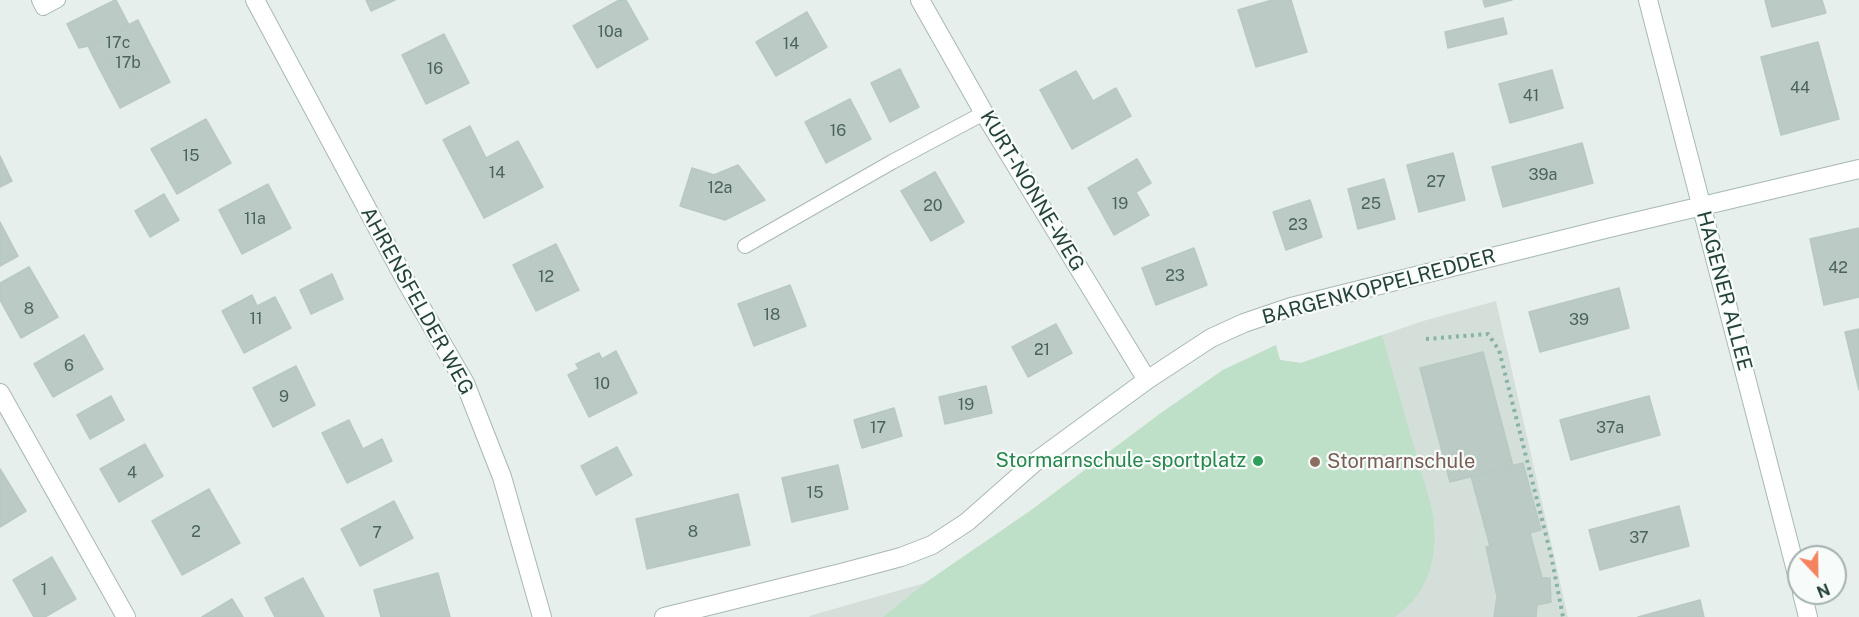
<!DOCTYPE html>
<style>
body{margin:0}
#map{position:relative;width:1859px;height:617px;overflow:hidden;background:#e6efeb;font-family:"Public Sans",sans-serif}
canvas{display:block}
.north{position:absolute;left:1787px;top:545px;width:60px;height:60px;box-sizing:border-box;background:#f7fbf9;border:2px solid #a3b1ad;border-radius:50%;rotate:158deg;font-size:16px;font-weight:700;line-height:24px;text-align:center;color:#24423a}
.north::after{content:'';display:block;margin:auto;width:21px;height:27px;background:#f4845f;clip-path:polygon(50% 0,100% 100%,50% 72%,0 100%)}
</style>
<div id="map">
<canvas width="1859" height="617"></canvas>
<div class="north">N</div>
</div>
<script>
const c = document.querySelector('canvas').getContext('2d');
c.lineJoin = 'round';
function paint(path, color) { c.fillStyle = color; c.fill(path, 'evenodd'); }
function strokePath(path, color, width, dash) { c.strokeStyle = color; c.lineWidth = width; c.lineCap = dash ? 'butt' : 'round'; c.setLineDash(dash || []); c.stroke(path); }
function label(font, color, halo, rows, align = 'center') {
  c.font = font + ' "Public Sans",sans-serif'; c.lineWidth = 4.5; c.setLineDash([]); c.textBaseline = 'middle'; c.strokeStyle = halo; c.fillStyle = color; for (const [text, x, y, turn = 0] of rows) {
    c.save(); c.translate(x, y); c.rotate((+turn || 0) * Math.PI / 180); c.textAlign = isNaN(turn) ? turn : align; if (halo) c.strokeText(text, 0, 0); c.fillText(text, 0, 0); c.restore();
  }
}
paint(new Path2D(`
 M 1496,301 L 1568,617 L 810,617 L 809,616 L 925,583 L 1030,511 L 1161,413 L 1223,370 L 1276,345 L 1280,360 L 1301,363 L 1423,321 Z`), '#d4dfda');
paint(new Path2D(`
 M 1382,335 L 1432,509 C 1438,539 1435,571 1416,597 C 1411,604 1402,611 1395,617 L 883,617 L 925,583 L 1030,511 L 1161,413 L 1223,370 L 1276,345 L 1280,360 L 1301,363 Z`), '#bfe0c8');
const building = new Path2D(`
 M 115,0 L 116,0 L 129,25 L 88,46 L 79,48 L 67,24 Z
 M 366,0 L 395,0 L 371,11 Z
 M 619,0 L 626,0 L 648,39 L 597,68 L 573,26 Z
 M 1272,0 L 1291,0 L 1307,52 L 1256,67 L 1238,10 Z
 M 1483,0 L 1512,0 L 1485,7 Z
 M 1765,0 L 1822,0 L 1826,13 L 1772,27 Z
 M 807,12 L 827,47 L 776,76 L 756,42 Z
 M 1503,18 L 1507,34 L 1448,48 L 1445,32 Z
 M 138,20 L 148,40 L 98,66 L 88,46 Z
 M 444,34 L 469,83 L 426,104 L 402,55 Z
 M 148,40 L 159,61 L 109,87 L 98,66 Z
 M 1818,42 L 1839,119 L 1781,135 L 1761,57 Z
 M 159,61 L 170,82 L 120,108 L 109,87 Z
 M 900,69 L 919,107 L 890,122 L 871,83 Z
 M 1552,70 L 1563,108 L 1510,123 L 1499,84 Z
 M 1076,71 L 1093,101 L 1116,88 L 1131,116 L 1072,149 L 1040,90 Z
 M 850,99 L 871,139 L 826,163 L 805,122 Z
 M 206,119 L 231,163 L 177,194 L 151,149 Z
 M 470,126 L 486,158 L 518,141 L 543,187 L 484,218 L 443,140 Z
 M 1582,143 L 1593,183 L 1503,207 L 1492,167 Z
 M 1453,153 L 1465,200 L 1419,212 L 1407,165 Z
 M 0,156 L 12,181 L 0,187 Z
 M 1137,159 L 1151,183 L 1136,192 L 1149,215 L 1114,235 L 1088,188 Z
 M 738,165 L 765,200 L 725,220 L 680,206 L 692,168 L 714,175 Z
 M 935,172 L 964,222 L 931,241 L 901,191 Z
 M 1384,179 L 1395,219 L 1358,229 L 1348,189 Z
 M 268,184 L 291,228 L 242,254 L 219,210 Z
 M 164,194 L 179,220 L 150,237 L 135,211 Z
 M 1310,200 L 1322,237 L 1286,250 L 1273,212 Z
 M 0,222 L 18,256 L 0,266 Z
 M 1859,228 L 1859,297 L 1824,305 L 1810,239 Z
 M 556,244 L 579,290 L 536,311 L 513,265 Z
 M 1194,248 L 1207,285 L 1156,305 L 1142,268 Z
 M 29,267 L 58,317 L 21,338 L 0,300 L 0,283 Z
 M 332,274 L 343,299 L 311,314 L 300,290 Z
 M 790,285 L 806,326 L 754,346 L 738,304 Z
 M 1619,288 L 1629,328 L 1540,352 L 1529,312 Z
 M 252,295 L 257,306 L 275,297 L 291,328 L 244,353 L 222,311 Z
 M 1056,324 L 1072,353 L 1028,377 L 1012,347 Z
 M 1859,329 L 1859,390 L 1845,332 Z
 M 84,335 L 103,369 L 53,397 L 34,364 Z
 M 616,351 L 637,393 L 589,417 L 568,375 L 579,369 L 576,364 L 599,353 L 602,359 Z
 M 1483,352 L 1513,466 L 1450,482 L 1420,368 Z
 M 296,366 L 315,405 L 273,427 L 253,388 Z
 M 986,386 L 992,413 L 945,424 L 939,397 Z
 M 111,396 L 124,420 L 90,439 L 77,415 Z
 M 1649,396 L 1660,435 L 1571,460 L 1560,420 Z
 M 894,408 L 902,436 L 862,448 L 854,420 Z
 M 349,420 L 363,449 L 382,439 L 392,461 L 347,483 L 322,433 Z
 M 145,444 L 163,476 L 119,502 L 100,469 Z
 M 617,447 L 632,475 L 596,495 L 581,466 Z
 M 1523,463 L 1541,530 L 1530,533 L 1542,578 L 1550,578 L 1551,602 L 1537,605 L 1536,617 L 1494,617 L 1497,596 L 1486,547 L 1490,546 L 1471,476 Z
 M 838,465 L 848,509 L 792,522 L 782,478 Z
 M 0,469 L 26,511 L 0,527 Z
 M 209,489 L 240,543 L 182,575 L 152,521 Z
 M 738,494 L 750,545 L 647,569 L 636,519 Z
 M 394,501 L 413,538 L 360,566 L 341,529 Z
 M 1679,506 L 1689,546 L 1600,570 L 1589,530 Z
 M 52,557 L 76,599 L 45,617 L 34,617 L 13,580 Z
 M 438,573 L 450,617 L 381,617 L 374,590 Z
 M 303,578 L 324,617 L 275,617 L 265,598 Z
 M 232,599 L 243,617 L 202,617 Z
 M 1700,600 L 1704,617 L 1638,617 Z`);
paint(building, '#bbcac4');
strokePath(building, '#b8c9c2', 1.5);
const lane = new Path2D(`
 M 39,0 L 43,8 L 58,0
 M 745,246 L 892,162 L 984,113`);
const street = new Path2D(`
 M 255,0 L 407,283 L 465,383 L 502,477 L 542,617
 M 920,0 L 984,113 L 1147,380
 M 1648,0 L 1799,582
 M 0,393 L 126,617
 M 1802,593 L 1808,617
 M 664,617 L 845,572 L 901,557 L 932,545 L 967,522 L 1035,462 L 1147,380 L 1211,338 L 1244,323 L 1291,307 L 1609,228 L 1859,169`);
strokePath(lane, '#a8b8b2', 16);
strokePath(street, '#a8b8b2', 20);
strokePath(new Path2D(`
 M 1426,339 L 1488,334 L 1499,350 L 1551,555 L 1563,617`), '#86b3a5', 4, [3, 4.5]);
strokePath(lane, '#fff', 14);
strokePath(street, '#fff', 18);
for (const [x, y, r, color] of [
 [1258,461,6,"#2e9e5b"],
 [1315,462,6,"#8d6e63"]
]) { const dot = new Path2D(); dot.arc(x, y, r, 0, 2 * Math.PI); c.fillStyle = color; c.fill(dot); strokePath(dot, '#f7fbf9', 2); }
label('16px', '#4a645c', null, [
 ["10a",610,32],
 ["17c",118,43],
 ["14",791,44],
 ["17b",128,63],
 ["16",435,69],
 ["44",1800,88],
 ["41",1531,96],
 ["16",838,131],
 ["15",191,156],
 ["14",497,173],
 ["39a",1543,175],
 ["27",1436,182],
 ["12a",720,188],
 ["19",1120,204],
 ["25",1371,204],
 ["20",933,206],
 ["11a",255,219],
 ["23",1298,225],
 ["42",1838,268],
 ["23",1175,276],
 ["12",546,277],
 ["8",29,309],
 ["18",772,315],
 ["11",256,319],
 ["39",1579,320],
 ["21",1042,350],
 ["6",69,366],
 ["10",602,384],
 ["9",284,397],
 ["19",966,405],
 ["17",878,428],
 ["37a",1610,428],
 ["4",132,473],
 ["15",815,493],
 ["2",196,532],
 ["8",693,532],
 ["7",377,533],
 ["37",1639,538],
 ["1",44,590]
]);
label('20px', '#24423a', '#f7fbf9', [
 ["KURT-NONNE-WEG",1032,191,59],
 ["BARGENKOPPELREDDER",1379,287,-15],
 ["HAGENER ALLEE",1724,291,75],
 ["AHRENSFELDER WEG",417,301,61]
]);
label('20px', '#27864d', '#f7fbf9', [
 ["Stormarnschule-sportplatz",1246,461]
], 'right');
label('20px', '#785e54', '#f7fbf9', [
 ["Stormarnschule",1327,462]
], 'left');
</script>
